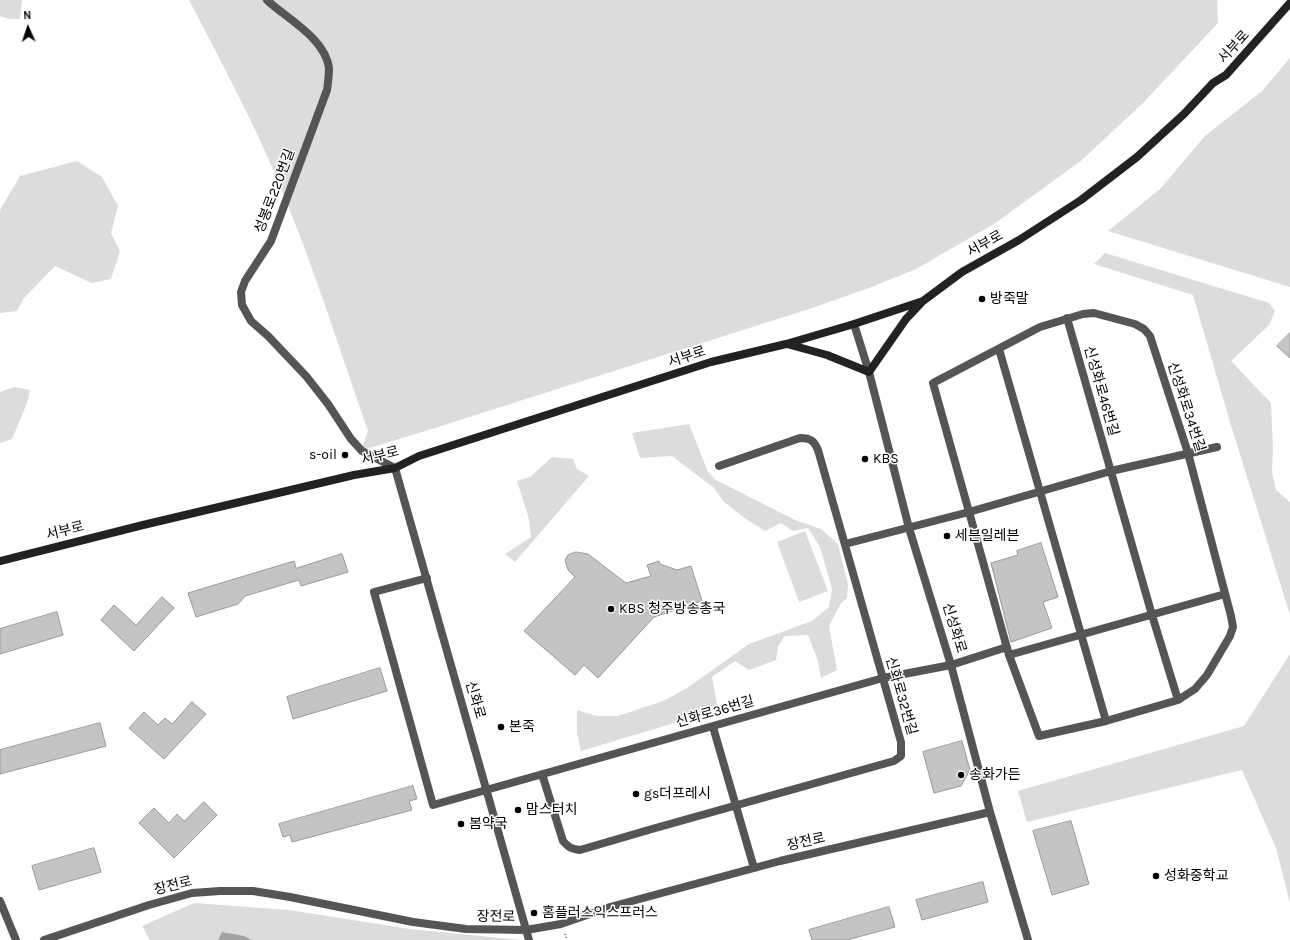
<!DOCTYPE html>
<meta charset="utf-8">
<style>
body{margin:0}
#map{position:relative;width:1290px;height:940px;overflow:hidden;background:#fff;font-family:Karla,sans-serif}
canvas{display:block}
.north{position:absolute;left:8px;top:8px;width:40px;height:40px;-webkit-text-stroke:3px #fff;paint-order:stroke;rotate:357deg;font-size:11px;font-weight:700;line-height:16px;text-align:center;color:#000}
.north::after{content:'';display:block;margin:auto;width:14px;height:18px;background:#000;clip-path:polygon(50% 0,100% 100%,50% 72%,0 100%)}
</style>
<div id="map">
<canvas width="1290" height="940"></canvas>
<div class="north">N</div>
</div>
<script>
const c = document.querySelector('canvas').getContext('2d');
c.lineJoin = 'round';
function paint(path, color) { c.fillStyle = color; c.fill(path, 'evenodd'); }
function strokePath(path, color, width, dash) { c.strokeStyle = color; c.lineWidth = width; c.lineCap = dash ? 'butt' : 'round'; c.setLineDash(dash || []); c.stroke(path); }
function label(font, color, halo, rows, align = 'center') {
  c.font = font + ' Karla,"Noto Sans KR",sans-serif'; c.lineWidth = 3; c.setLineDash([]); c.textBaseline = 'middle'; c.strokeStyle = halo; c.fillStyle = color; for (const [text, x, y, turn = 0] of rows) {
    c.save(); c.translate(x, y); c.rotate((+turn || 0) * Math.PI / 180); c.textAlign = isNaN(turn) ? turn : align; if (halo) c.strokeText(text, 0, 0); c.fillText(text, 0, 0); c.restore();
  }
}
paint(new Path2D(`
 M 0,0 L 22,0 L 20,19 L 9,19 L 0,16 Z
 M 189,0 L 1217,0 L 1218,23 L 1143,103 L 1082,160 L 994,224 L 916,269 L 869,288 L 809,309 L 422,432 L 366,449 L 362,448 L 368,431 C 338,345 311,258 275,174 C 250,115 219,58 189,0 Z
 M 1290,58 L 1290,287 L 1108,231 L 1160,189 L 1205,136 L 1262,91 Z
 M 77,161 L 102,177 L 118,206 L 111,233 L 120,251 L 111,279 L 92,283 L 55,266 L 24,298 L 17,311 L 0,313 L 0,213 L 1,208 L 20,176 Z
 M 1105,253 L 1269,303 L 1275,311 L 1269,325 L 1231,361 L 1271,403 L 1273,448 L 1272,473 L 1276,490 L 1290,502 L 1290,615 L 1230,422 L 1193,295 L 1094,264 Z
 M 14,387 L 30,390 L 27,403 L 12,439 L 0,443 L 0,392 Z
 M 689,424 L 708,472 L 716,480 L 795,520 L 821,529 L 838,544 L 848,584 L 847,598 L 841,603 L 829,626 L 837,670 L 821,678 L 818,661 L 808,635 L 785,636 L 778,646 L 776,660 L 749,670 L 735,661 L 712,677 L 718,710 L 581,751 L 577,733 L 577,710 L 597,716 L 618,716 L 663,701 L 687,688 L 749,644 L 812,621 L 829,607 L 832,589 L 820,547 L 808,528 L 793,531 L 781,523 L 765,531 L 746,519 L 724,502 L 714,488 L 672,456 L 640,458 L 632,433 Z
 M 552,457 L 573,459 L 577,469 L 589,476 L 515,562 L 505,554 L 531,537 L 529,519 L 517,481 L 530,477 Z
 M 805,531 L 828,591 L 799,602 L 777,542 Z
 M 1290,654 L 1290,903 L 1276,848 L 1242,770 L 1027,822 L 1018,791 L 1244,726 Z
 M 194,903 L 289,910 L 410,929 L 521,940 L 150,940 L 142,926 Z`), '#dcdcdc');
paint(new Path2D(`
 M 222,932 L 244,936 L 252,940 L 218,940 Z`), '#a3a3a3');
const building = new Path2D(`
 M 1290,333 L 1290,358 L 1277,346 Z
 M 1041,543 L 1058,597 L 1043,602 L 1052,628 L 1011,642 L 991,563 L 1018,555 L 1017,551 Z
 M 576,552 L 588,554 L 626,583 L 651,576 L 647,565 L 659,561 L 660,564 L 677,570 L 691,566 L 702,601 L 654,617 L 598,678 L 584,665 L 575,675 L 524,631 L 575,577 L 568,570 L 565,560 L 568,555 Z
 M 342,554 L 348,572 L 301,586 L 299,580 L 245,596 L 238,604 L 196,617 L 188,593 L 294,561 L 296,568 Z
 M 162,597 L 174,608 L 134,651 L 101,620 L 114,605 L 136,625 Z
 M 57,612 L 63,635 L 0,654 L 0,629 Z
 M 380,668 L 387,691 L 293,719 L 287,697 Z
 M 192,702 L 206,714 L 164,759 L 129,728 L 144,712 L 158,725 L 165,718 L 172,724 Z
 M 100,723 L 106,746 L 0,774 L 0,750 Z
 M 962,741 L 970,770 L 961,786 L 934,793 L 923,752 Z
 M 413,786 L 417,799 L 409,801 L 412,810 L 292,842 L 290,835 L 283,837 L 279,824 Z
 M 204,802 L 217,815 L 174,858 L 139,823 L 154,808 L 169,823 L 177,814 L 184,821 Z
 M 1071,821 L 1089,884 L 1052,895 L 1033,831 Z
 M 94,848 L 101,872 L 39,890 L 32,866 Z
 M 983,882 L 988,902 L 922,920 L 916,900 Z
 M 889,907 L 895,927 L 847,940 L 812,940 L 809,930 Z`);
paint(building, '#c4c4c4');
strokePath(building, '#999', 1);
strokePath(new Path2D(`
 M 565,934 L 567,940`), '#777', 2, [1, 2]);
strokePath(new Path2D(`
 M 267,0 C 287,19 325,38 329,68 C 329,75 328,83 327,90 L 271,241 L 245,281 L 241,292 L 242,305 L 251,321 L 268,336 L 306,376 L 328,404 L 351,439 L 362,451 L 395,468 L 529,940
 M 1094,313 L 1135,324 L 1144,329 L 1150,336 L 1188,453 L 1231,616 L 1233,627 L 1230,636 L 1207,675 L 1195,689 L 1178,700 L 1106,721 L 1039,736 L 1009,655 L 933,383 L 1040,327 L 1083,314 Z
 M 1067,318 L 1152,615 L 1178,700
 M 999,349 L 1106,721
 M 845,544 L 969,512 L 1111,471 L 1217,447
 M 427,578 L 374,592 L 433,805 L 883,678 L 951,665 L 1007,647
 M 1009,655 L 1225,594
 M 713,727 L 754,868
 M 542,774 L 563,841 C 569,848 572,849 580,850 L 652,829 L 894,761 L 901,756 L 901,742 L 818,450 C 814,441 811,438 800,438 L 719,466`), '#555', 8);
strokePath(new Path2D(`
 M 854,324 L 869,372 L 909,528 L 951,665 L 990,812 L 1028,940
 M 0,901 L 16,940
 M 44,940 L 149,905 L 192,893 L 220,891 L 253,891 L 290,897 L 413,922 L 466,929 L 526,930 L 561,924 L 610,907 L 780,861 L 990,812`), '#555', 8);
strokePath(new Path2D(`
 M 787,344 L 827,355 L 869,372 L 906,319 L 922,302
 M 0,561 L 143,525 L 354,475 L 395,468 L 419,456 L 711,362 L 786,344 L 854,324 L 923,301 L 962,272 L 1019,240 L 1081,200 L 1137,157 L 1184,114 L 1213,83 L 1226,75 L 1290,3`), '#222', 8);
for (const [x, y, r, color] of [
 [982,299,4,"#000"],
 [345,455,4,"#000"],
 [865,459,4,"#000"],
 [947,536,4,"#000"],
 [611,609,4,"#000"],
 [501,727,4,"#000"],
 [961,775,4,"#000"],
 [636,794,4,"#000"],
 [518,810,4,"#000"],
 [461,824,4,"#000"],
 [1156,876,4,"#000"],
 [534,913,4,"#000"]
]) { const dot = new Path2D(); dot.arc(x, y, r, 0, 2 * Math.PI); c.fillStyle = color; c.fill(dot); strokePath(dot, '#fff', 1.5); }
label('14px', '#000', '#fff', [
 ["서부로",1234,47,-48],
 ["성봉로220번길",275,191,-69],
 ["서부로",985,244,-29],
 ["서부로",687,357,-18],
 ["신성화로46번길",1101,391,74],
 ["신성화로34번길",1186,407,72],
 ["서부로",380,456,-14],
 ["서부로",65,531,-14],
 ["신성화로",954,628,73],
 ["신화로32번길",901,696,74],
 ["신화로",475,700,74],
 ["신화로36번길",715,712,-16],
 ["장전로",806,842,-13],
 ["장전로",173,886,-14],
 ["장전로",496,917,1]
]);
label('14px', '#000', '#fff', [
 ["방죽말",990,299],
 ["s-oil",337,455,"right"],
 ["KBS",873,459],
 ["세븐일레븐",955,536],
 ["KBS 청주방송총국",619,609],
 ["본죽",509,727],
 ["송화가든",969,775],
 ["gs더프레시",644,794],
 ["맘스터치",526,810],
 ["봄약국",469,824],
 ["성화중학교",1164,876],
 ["홈플러스익스프러스",542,913]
], 'left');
</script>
